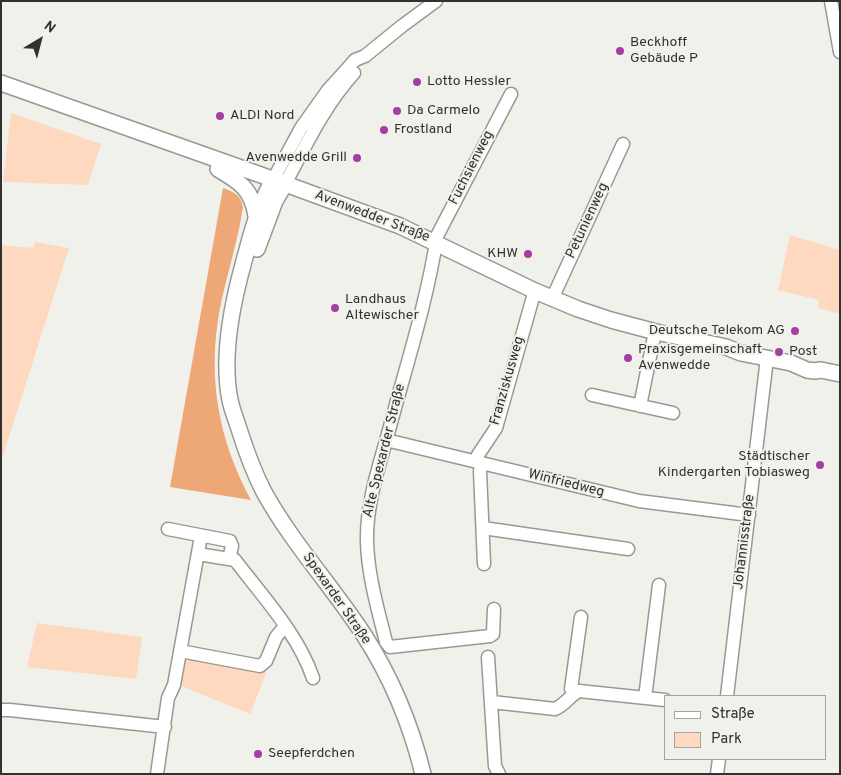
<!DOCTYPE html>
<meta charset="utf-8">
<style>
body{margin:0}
#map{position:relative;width:841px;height:775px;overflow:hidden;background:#f0f1eb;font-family:Overpass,sans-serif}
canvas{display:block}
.frame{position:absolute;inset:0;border:2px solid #31312f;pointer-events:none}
.legend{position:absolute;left:664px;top:695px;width:162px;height:65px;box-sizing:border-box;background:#f0f1eb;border:1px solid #a4a4a0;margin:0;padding:6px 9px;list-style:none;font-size:15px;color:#31312f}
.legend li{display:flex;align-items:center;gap:10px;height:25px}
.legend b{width:25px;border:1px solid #a4a4a0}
.north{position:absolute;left:15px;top:15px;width:50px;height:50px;-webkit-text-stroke:4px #f0f1eb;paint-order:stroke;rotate:37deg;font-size:14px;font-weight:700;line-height:20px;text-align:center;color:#31312f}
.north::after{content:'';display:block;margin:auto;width:18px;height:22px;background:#31312f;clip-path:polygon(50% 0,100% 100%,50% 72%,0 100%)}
</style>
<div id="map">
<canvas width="841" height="775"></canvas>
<div class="frame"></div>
<ul class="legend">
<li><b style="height:6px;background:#fff"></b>Straße</li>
<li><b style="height:14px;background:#fed9c0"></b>Park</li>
</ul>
<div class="north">N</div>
</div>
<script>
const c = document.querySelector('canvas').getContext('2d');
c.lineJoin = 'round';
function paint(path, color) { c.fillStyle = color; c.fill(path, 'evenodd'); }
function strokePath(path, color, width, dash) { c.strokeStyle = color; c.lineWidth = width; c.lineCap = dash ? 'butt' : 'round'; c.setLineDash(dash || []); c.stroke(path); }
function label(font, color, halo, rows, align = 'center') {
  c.font = font + ' Overpass,sans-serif'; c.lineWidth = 4; c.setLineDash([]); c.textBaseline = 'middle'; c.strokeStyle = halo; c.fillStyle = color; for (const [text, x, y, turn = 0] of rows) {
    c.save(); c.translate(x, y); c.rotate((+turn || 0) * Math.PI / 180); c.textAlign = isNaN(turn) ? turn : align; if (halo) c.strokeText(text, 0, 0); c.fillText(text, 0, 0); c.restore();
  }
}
paint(new Path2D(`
 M 11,113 L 101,144 L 88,185 L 3,182 Z
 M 790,235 L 840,250 L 840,314 L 818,308 L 819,300 L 778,290 Z
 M 35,242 L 69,248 L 1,462 L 1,245 L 33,248 Z
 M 37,623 L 142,637 L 136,679 L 27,667 Z
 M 192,658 L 267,671 L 250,714 L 181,686 L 185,663 L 187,659 Z`), '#fed9c0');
paint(new Path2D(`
 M 223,188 C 234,192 241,195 243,207 C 238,241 227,274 220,308 C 207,377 218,439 251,500 L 170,487 Z`), '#eea776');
const minor = new Path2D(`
 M 831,1 L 840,52
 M 273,180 L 301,128 L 328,90 L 348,68 L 355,60 L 365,56 L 402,26 L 436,1
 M 285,184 C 306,145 324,106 354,73
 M 552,299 L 623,144
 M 592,395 L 673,413
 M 640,406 L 654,337
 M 386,440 L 639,501 L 749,515
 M 476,461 L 478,455 L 496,428 L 533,297
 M 482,463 L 480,471 L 484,564
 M 483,528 L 628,549
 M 168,529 L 230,541 L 232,546 L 229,559
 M 198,554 L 235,560 C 263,597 298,634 313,678
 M 494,609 L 493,634 L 490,636 L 390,647 L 386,642 C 378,610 368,576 367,542 C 366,506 378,469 388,434 C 405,369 427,303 437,236 L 511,94
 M 180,651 L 260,666 L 266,661 L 276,637 L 285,626
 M 488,657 L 495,766 L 499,774
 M 574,693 L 571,689 L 581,617
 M 727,696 L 767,358
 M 645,698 L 659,585
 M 492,702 L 555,709 C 565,705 569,696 579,691 L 665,700
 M 1,710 L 10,710 L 165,727
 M 157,774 L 168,698 L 174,685 L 201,536
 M 717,774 L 719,759`);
const major = new Path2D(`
 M 1,83 L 261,175 L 400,226 L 535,291 L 578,309 L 611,320 L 656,332 L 726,347 L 741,353 L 791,363 L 807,370 L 815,371 L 821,370 L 840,374
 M 218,169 C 240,182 252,189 256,216
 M 273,180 C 256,210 249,243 240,276 C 230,315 222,360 230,400 C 232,410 236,419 239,429 C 246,451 253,471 264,492 C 292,543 332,586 364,635 C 391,677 411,725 423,774
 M 257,249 L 275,201 L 285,184`);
strokePath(minor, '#999993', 15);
strokePath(major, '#999993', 18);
strokePath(minor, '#fff', 12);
strokePath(major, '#fff', 15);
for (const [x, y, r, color] of [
 [620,51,5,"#a53ea2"],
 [417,82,5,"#a53ea2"],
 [397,111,5,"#a53ea2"],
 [220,116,5,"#a53ea2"],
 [384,130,5,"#a53ea2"],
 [357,158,5,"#a53ea2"],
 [528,254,5,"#a53ea2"],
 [335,308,5,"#a53ea2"],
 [795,331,5,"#a53ea2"],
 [779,352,5,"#a53ea2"],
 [628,358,5,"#a53ea2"],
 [820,465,5,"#a53ea2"],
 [258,754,5,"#a53ea2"]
]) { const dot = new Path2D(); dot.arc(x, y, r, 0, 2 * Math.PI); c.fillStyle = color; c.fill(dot); strokePath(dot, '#f0f1eb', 2); }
label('14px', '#31312f', '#f0f1eb', [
 ["Beckhoff",630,43],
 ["Gebäude P",630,59],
 ["Lotto Hessler",427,82],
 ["Da Carmelo",407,111],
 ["ALDI Nord",230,116],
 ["Frostland",394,130],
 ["Avenwedde Grill",347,158,"right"],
 ["KHW",518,254,"right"],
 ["Landhaus",345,300],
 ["Altewischer",345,316],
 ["Deutsche Telekom AG",785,331,"right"],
 ["Praxisgemeinschaft",638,350],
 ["Avenwedde",638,366],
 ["Post",789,352],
 ["Städtischer",810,457,"right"],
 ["Kindergarten Tobiasweg",810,473,"right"],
 ["Seepferdchen",268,754]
], 'left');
label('14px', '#31312f', '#f0f1eb', [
 ["Fuchsienweg",472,168,-63],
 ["Avenwedder Straße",372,217,21],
 ["Petunienweg",588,221,-65],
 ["Franziskusweg",508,381,-74],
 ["Alte Spexarder Straße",385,451,-76],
 ["Winfriedweg",566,484,14],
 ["Johannisstraße",745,542,-83],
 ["Spexarder Straße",336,599,55]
]);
</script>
